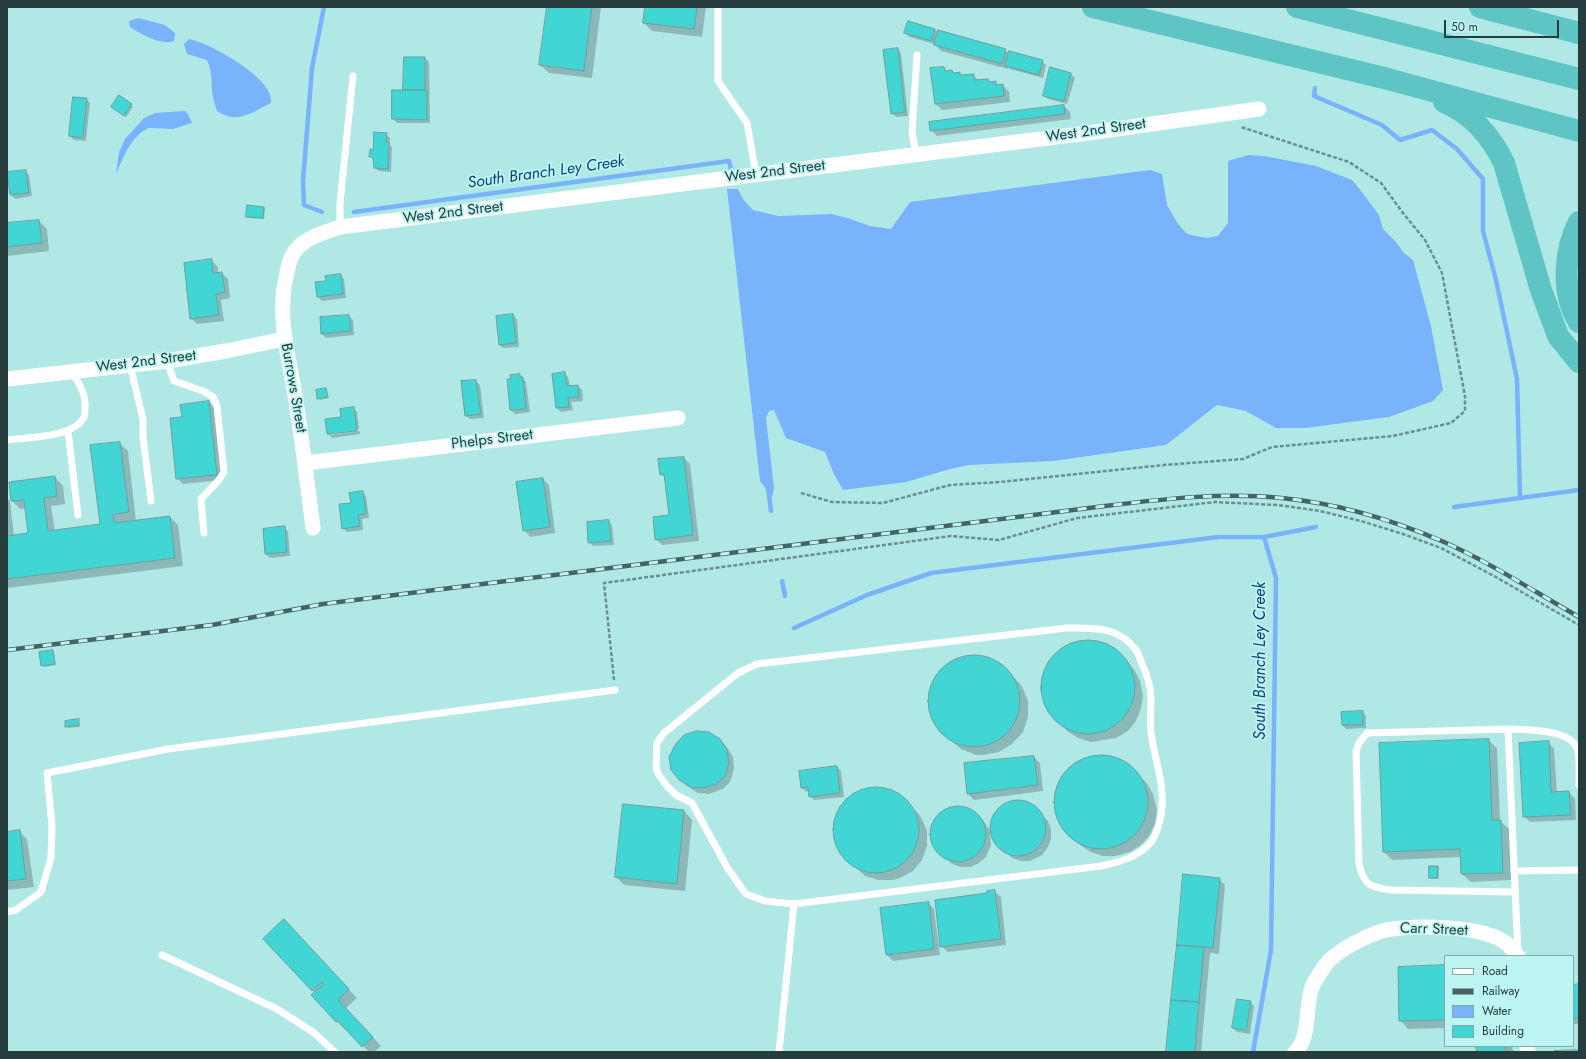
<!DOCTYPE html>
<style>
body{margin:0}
#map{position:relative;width:1586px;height:1059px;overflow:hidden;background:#b0e8e6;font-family:Jost,sans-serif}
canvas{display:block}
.frame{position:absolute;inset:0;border:8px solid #273d3d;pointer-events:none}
.legend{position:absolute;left:1444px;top:955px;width:130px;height:92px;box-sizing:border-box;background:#bdf5f3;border:1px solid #81abaa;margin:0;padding:5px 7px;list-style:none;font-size:12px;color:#273d3d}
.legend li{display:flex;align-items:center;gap:8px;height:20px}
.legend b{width:20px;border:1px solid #81abaa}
.scale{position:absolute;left:1444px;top:20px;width:115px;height:18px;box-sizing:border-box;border:2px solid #273d3d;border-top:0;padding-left:5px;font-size:12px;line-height:14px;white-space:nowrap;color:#273d3d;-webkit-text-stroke:3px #bdf5f3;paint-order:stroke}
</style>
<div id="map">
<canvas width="1586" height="1059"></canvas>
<div class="frame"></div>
<ul class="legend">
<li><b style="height:5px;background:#fff"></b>Road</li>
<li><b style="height:5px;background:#466464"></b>Railway</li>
<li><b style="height:11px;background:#78b3fb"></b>Water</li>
<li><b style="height:11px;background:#41d5d4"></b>Building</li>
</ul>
<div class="scale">50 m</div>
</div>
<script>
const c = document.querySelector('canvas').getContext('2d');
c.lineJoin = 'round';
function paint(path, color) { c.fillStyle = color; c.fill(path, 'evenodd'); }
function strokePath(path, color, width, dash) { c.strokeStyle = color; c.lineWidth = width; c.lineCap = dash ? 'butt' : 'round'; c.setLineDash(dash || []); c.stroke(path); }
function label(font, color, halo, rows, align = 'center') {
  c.font = font + ' Jost,sans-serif'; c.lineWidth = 3.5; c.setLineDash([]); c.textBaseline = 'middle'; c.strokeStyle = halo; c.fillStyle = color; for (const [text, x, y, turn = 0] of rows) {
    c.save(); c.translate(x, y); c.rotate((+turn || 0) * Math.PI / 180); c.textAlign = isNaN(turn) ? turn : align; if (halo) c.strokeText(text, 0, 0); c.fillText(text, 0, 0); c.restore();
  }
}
paint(new Path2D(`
 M 138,18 L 165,25 L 175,33 L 174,41 C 162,46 140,34 130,27 L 129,21 Z
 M 189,39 C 208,42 276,79 271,103 C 252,112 238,125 217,111 C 215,104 212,97 212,89 C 211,78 212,70 207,60 L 187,54 L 184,44 Z
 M 185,111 L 188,114 L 192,123 L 173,129 L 148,128 C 130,138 124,156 116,174 L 119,152 L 125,139 L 144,118 L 155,113 Z
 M 1248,155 L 1264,156 L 1316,166 L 1352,180 L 1358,187 L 1379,215 L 1383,229 L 1395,241 L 1404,253 L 1413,260 L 1431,326 L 1443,390 L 1433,401 L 1389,417 L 1305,428 L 1276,428 L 1246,411 L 1217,405 L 1166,445 L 1053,461 L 969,465 L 950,469 L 906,482 L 843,490 L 834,474 L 825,452 L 786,438 L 774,410 L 769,411 L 766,418 L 774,488 L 772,497 L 760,481 L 727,189 L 738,189 L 743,199 L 753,210 L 778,216 L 831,214 L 848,218 L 870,226 L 891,229 L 910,202 L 1150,170 L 1162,174 L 1167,205 L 1178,224 L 1187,234 L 1206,238 L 1218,236 L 1228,223 L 1228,161 Z`), '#78b3fb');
paint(new Path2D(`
 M 548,7 L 601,7 L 592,78 L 549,73 L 540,65 Z
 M 646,7 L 706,7 L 702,37 L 652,31 L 644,23 Z
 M 935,30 L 938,34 L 1005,50 L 1009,54 L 1042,61 L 1046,65 L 1043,78 L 1010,69 L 1008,67 L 1008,69 L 941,51 L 935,44 L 909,37 L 906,33 Z
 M 897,49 L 901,53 L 908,116 L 896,117 L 892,113 Z
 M 425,58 L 429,62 L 430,123 L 397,123 L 393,119 L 393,91 L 404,91 Z
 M 944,68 L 947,71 L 952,71 L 955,74 L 959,73 L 962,76 L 973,75 L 979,81 L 988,80 L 991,83 L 995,82 L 999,86 L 1003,85 L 1009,92 L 1010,102 L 942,110 L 936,104 Z
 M 1071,74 L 1075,78 L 1067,104 L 1048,99 L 1044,95 Z
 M 119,97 L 133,107 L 126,117 L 114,109 Z
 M 86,99 L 90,103 L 86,141 L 74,140 L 70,136 Z
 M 1064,106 L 1070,112 L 1071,119 L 937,136 L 931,130 Z
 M 386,134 L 390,138 L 390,145 L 392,147 L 391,172 L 379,171 L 375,168 L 374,160 L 370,156 Z
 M 25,171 L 29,175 L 32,196 L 15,199 L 11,195 Z
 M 264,208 L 265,209 L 264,219 L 249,218 L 247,216 Z
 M 39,221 L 47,229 L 49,251 L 7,256 L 7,224 Z
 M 211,260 L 218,267 L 218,273 L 222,273 L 228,279 L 230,298 L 221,300 L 224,321 L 197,324 L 191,318 Z
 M 340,275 L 344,279 L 346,298 L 322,301 L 318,297 L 327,282 Z
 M 513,315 L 517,319 L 519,347 L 503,348 L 499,344 Z
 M 349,316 L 353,320 L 354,335 L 326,338 L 322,334 L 321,318 Z
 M 564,373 L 568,377 L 570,386 L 578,386 L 582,390 L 583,401 L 571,402 L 573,410 L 561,412 L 557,408 Z
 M 520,375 L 526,382 L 530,412 L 515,414 L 511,410 L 512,379 Z
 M 476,381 L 480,385 L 484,418 L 470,419 L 466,416 Z
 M 326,389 L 329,398 L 320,400 L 318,398 Z
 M 209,402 L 215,409 L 222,480 L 183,484 L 177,478 L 183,418 Z
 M 353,408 L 357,412 L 359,429 L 330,433 L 330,435 L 360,431 L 360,434 L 332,438 L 328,434 L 342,418 Z
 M 119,443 L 128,451 L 136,521 L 170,517 L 178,525 L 183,566 L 7,588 L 7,498 L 10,501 L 14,536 L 29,534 L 26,508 L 20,509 L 12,501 L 55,477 L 63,486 L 65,504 L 51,506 L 55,531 L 101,525 Z
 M 684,458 L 690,464 L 699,541 L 662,545 L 656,539 L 670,516 L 666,479 L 661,474 Z
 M 543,479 L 549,485 L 555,533 L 530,537 L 524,530 Z
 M 362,492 L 366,496 L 369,518 L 362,519 L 363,530 L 347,532 L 343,528 L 352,503 Z
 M 608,521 L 612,525 L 614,545 L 593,546 L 589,542 Z
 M 284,528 L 288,531 L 290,556 L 270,558 L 266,554 Z
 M 1093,641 L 1106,645 L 1118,652 L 1127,661 L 1135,671 L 1140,681 L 1143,695 L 1141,708 L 1136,721 L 1128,731 L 1116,738 L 1091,742 L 1078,738 L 1067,731 L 1059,722 L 1050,713 L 1040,690 L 1042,676 L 1048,664 L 1057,653 L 1069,645 Z
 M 53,651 L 54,653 L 56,665 L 44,667 L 42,665 Z
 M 966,656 L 981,656 L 989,658 L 1003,666 L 1022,686 L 1028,701 L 1028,717 L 1023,732 L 1012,744 L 999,752 L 983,755 L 976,755 L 961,749 L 939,731 L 931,717 L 928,702 L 929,694 L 934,679 L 944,666 L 951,662 Z
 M 1362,712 L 1366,716 L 1366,728 L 1346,729 L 1342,725 Z
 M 78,720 L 80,727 L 68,728 L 66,726 Z
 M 720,740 L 726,746 L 733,757 L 734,769 L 730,782 L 723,789 L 709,794 L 698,793 L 687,786 L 680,780 Z
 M 1488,740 L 1497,748 L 1500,821 L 1509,829 L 1511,880 L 1471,882 L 1462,874 L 1462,857 L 1392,860 L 1384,852 Z
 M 1548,742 L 1554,749 L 1557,793 L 1569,792 L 1575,799 L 1576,820 L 1530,822 L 1524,816 Z
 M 1097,756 L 1109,756 L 1120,759 L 1132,767 L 1148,785 L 1153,794 L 1157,810 L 1155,824 L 1149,836 L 1141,845 L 1130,852 L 1115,856 L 1103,856 L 1091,852 L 1080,845 L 1063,826 L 1057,815 L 1054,801 L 1056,787 L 1063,776 L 1072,766 L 1082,760 Z
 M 1034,757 L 1040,763 L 1043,791 L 974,800 L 968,794 Z
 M 837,767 L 841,771 L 844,797 L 814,800 L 810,796 L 809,791 L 806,792 L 802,788 L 800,772 Z
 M 869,789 L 883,789 L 897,793 L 917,812 L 921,817 L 927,831 L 927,846 L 922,860 L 913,871 L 900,878 L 893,880 L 878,880 L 865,876 L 845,858 L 837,845 L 835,838 L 835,823 L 840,810 L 844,803 L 855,794 Z
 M 1013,801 L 1023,801 L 1031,804 L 1048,821 L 1051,829 L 1051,839 L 1048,847 L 1042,855 L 1030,861 L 1021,861 L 1012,858 L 995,841 L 992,833 L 992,823 L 995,815 L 1001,807 Z
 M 623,805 L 684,811 L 692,820 L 685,891 L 624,885 L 616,877 Z
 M 963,807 L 971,810 L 979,816 L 985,823 L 990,831 L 991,845 L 986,857 L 979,863 L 970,867 L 961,867 L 952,864 L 935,847 L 932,839 L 932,829 L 938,817 L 945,811 L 953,808 Z
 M 19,831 L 27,839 L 34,887 L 7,890 L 7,833 Z
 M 1437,867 L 1439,868 L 1439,879 L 1432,879 L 1430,877 Z
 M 1219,879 L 1225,885 L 1219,954 L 1210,953 L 1201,1052 L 1167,1052 Z
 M 994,891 L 1001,897 L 1006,945 L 948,952 L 941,946 L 989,894 Z
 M 928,903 L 934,909 L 940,955 L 893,961 L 887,955 Z
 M 292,929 L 357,998 L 346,1008 L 381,1046 L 374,1052 L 369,1052 L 346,1028 L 345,1030 L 337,1021 L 315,993 L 264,939 Z
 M 1445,966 L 1445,1028 L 1408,1029 L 1400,1020 Z
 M 1579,985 L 1579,1024 L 1573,1024 L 1573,986 Z
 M 1250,1002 L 1254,1006 L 1250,1034 L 1237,1032 L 1233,1028 Z
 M 1477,1046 L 1512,1046 L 1513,1052 L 1478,1052 Z`), '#0003');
strokePath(new Path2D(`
 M 1315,88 L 1314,96 L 1382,125 L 1400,140 L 1432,130 L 1457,149 L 1483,179 L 1483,231 L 1496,280 L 1517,379 L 1520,497
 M 322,212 L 304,205 L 303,181 L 312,68 L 324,7
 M 354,212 L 729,161 L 732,173
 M 768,487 L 771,511
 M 1454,507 L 1579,490
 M 1264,537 L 1316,527
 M 782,581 L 785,596
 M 794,628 L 867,595 L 931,573 L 1218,537 L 1264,537 L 1276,578 L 1271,950 L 1253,1052`), '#78b3fb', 4.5);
const building = new Path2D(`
 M 547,7 L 592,7 L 584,71 L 539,65 Z
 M 645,7 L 697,7 L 694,29 L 643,23 Z
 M 908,21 L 935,29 L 932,41 L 904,33 Z
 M 938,30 L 1006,49 L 1002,64 L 934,45 Z
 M 898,48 L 905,112 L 891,114 L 883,50 Z
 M 1009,51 L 1043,60 L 1039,75 L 1005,66 Z
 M 404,57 L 425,57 L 425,90 L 403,90 Z
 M 944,67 L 945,71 L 952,70 L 953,73 L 960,72 L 960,75 L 974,74 L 974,80 L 988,79 L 989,82 L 996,81 L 996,85 L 1003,84 L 1004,96 L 935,104 L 930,68 Z
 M 1050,67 L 1071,73 L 1064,101 L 1043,96 Z
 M 392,90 L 427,90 L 427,120 L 392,119 Z
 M 119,95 L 132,104 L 124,116 L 111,107 Z
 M 73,97 L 87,98 L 83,138 L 69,136 Z
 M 1064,105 L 1065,114 L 930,131 L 929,122 Z
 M 374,132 L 387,133 L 386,142 L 389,142 L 388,169 L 374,168 L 373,157 L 369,157 L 370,149 L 373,150 Z
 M 26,170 L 29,193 L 10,195 L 7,172 Z
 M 247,205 L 264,207 L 263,218 L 246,217 Z
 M 39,220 L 42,243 L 7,247 L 7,223 Z
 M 212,259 L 213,273 L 222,272 L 225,292 L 216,294 L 219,315 L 190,319 L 184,263 Z
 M 341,274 L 343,294 L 317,297 L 315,282 L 326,281 L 325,276 Z
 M 513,314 L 516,343 L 499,345 L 496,316 Z
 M 349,315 L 351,331 L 321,334 L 320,317 Z
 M 565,372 L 567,386 L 578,385 L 579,397 L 568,398 L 569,407 L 556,408 L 552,374 Z
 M 520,374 L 520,377 L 523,377 L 526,409 L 510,410 L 507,379 L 511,379 L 510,375 Z
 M 476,380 L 481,414 L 465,416 L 461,381 Z
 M 326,388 L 328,397 L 317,399 L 316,390 Z
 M 209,401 L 217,475 L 176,479 L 170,418 L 182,417 L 180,405 Z
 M 354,407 L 357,431 L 327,434 L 325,419 L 341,417 L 340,409 Z
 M 120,442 L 129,512 L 113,514 L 114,523 L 170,516 L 175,558 L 7,579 L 7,532 L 7,536 L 28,533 L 24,500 L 11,501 L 9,482 L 55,476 L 57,496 L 44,498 L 48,531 L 100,524 L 90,445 Z
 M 684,457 L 693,535 L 655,540 L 653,517 L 669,515 L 664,474 L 660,475 L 658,459 Z
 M 543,478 L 550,527 L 523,531 L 516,482 Z
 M 363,491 L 366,514 L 358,515 L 360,526 L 342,529 L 339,504 L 351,503 L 349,493 Z
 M 609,520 L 611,541 L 588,543 L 587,522 Z
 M 285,526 L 287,552 L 265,554 L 263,529 Z
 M1041 687a47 47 0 1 1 94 0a47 47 0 1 1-94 0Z
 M 53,650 L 55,664 L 41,666 L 39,652 Z
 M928 701a46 46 0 1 1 92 0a46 46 0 1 1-92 0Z
 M 1363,711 L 1363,725 L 1342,725 L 1341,712 Z
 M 79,719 L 79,725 L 65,727 L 65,721 Z
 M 697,731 L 709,732 L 720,739 L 727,750 L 729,763 L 725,776 L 717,784 L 703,788 L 691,787 L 679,780 L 671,770 L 669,757 L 675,745 L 684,735 Z
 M 1489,739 L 1492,820 L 1501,820 L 1503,873 L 1461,874 L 1460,849 L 1383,852 L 1379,743 Z
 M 1549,741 L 1551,792 L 1569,791 L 1571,815 L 1523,817 L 1519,743 Z
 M1054 802a47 47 0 1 1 94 0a47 47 0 1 1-94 0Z
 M 1034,756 L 1038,785 L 967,794 L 964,763 Z
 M 837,766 L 840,793 L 809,797 L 808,787 L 801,788 L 799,771 Z
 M833 830a43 43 0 1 1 86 0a43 43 0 1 1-86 0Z
 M990 828a28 28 0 1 1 56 0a28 28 0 1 1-56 0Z
 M 623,804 L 684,810 L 677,884 L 615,877 Z
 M930 834a28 28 0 1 1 56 0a28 28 0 1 1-56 0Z
 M 20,830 L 26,879 L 7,881 L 7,832 Z
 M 1429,866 L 1438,866 L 1437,878 L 1429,878 Z
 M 1183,874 L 1220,878 L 1213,948 L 1177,945 Z
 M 995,890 L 1001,939 L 940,947 L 935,900 L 987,893 L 987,891 Z
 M 929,902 L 934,949 L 886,955 L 880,908 Z
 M 284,919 L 349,989 L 338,1000 L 373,1037 L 362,1047 L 338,1021 L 336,1022 L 311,995 L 324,984 L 322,982 L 312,991 L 263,939 Z
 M 1177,945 L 1204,947 L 1199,1002 L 1171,1000 Z
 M 1445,965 L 1445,1020 L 1399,1021 L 1398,967 Z
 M 1579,984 L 1579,1018 L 1573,1018 L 1573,985 Z
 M 1237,999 L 1251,1001 L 1246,1030 L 1232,1028 Z
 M 1171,1000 L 1199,1002 L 1195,1052 L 1166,1052 Z
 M 1476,1046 L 1505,1046 L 1506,1052 L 1477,1052 Z
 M 1579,1050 L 1579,1052 L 1554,1052 L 1554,1051 Z`);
paint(building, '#41d5d4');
strokePath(building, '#6ba09f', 1);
strokePath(new Path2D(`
 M 801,493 L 832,502 L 883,503 L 950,485 L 1000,482 L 1164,465 L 1243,459 L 1272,447 L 1393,436 L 1451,423 L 1465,411 L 1465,396 L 1442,273 L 1425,240 L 1403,213 L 1381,183 L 1349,162 L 1241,127
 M 614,680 L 604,583 L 951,536 L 999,540 L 1077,518 L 1215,502 L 1278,505 L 1320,511 L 1361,521 L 1403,534 L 1441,548 L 1494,576 L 1579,625`), '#698f8e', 2.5, [4, 2]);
strokePath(new Path2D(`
 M 718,7 L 718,81 L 747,123 L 756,174
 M 916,154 L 912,132 L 917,55
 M 340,227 L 340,203 L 353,76
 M 167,361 L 174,381 L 203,391 L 213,397 L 217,406 L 224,472 L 219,480 L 201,499 L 204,533
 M 130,365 L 143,419 L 143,437 L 151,501
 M 68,431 L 78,515
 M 7,440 C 27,437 74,438 84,417 C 85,415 85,411 85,408 C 86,394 80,383 71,372
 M 1067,628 C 1094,628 1118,626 1136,650 C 1139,654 1140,660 1142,664 C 1147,675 1151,687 1151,699 C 1151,710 1150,721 1151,732 C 1154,757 1164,782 1162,807 C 1162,815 1157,835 1151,842 C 1139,857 1119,862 1101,866 L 794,904 L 765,901 L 746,894 L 728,869 L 692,803 L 676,795 L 667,786 L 659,775 L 656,768 L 657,743 L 664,733 L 738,673 L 757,664 Z
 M 1508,729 L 1367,733 L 1359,743 L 1356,751 L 1359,864 C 1364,885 1369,887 1391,890 L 1515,892
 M 1514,871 L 1579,870
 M 7,912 L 16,910 L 41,892 L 51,858 L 52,826 L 47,773 L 168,749 L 615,690
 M 1518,954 L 1508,729 C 1526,730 1569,729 1577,748 C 1580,754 1579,777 1579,785
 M 162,955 L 277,1009 L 313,1032 L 335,1052
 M 779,1052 L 794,904`), '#fff', 7);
strokePath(new Path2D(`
 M 7,379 L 167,361 L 226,351 L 284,339
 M 306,463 L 678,418
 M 313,528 C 308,488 303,448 297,408 C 291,363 275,318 287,273 C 288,267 289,261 292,256 C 301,238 323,233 340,227 L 1088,133 L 1259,109
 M 1527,1046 L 1528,1052
 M 1295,1052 C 1312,1036 1304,1004 1313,985 C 1316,979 1320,973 1324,967 C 1334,951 1374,931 1392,929 C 1420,925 1479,926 1503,941 C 1509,944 1513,951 1518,956`), '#fff', 15);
strokePath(new Path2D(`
 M 1093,7 L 1388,79 L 1579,131
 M 1297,7 L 1579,79
 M 1480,7 L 1579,33
 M 1444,102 C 1472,114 1491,136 1504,163 L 1541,290 L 1558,336 L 1579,362
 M 1579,222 C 1564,250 1561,294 1579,322`), '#5ec5c4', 22);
const rail = new Path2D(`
 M 7,650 L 212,625 L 323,604 L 1105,506 C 1163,499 1222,492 1281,498 C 1336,503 1393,520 1444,542 C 1491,563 1535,592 1579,617`);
strokePath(rail, '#466464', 4.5);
strokePath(rail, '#bdf5f3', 3, [9]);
label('15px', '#273d3d', '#bdf5f3', [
 ["West 2nd Street",1096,131,-8],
 ["West 2nd Street",775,172,-7],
 ["West 2nd Street",453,213,-7],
 ["West 2nd Street",146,362,-7],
 ["Burrows Street",293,388,80],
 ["Phelps Street",492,440,-7],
 ["Carr Street",1434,930,2]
]);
label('italic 16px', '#0d427a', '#bdf5f3', [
 ["South Branch Ley Creek",546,173,-8],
 ["South Branch Ley Creek",1261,661,-90]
]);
</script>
